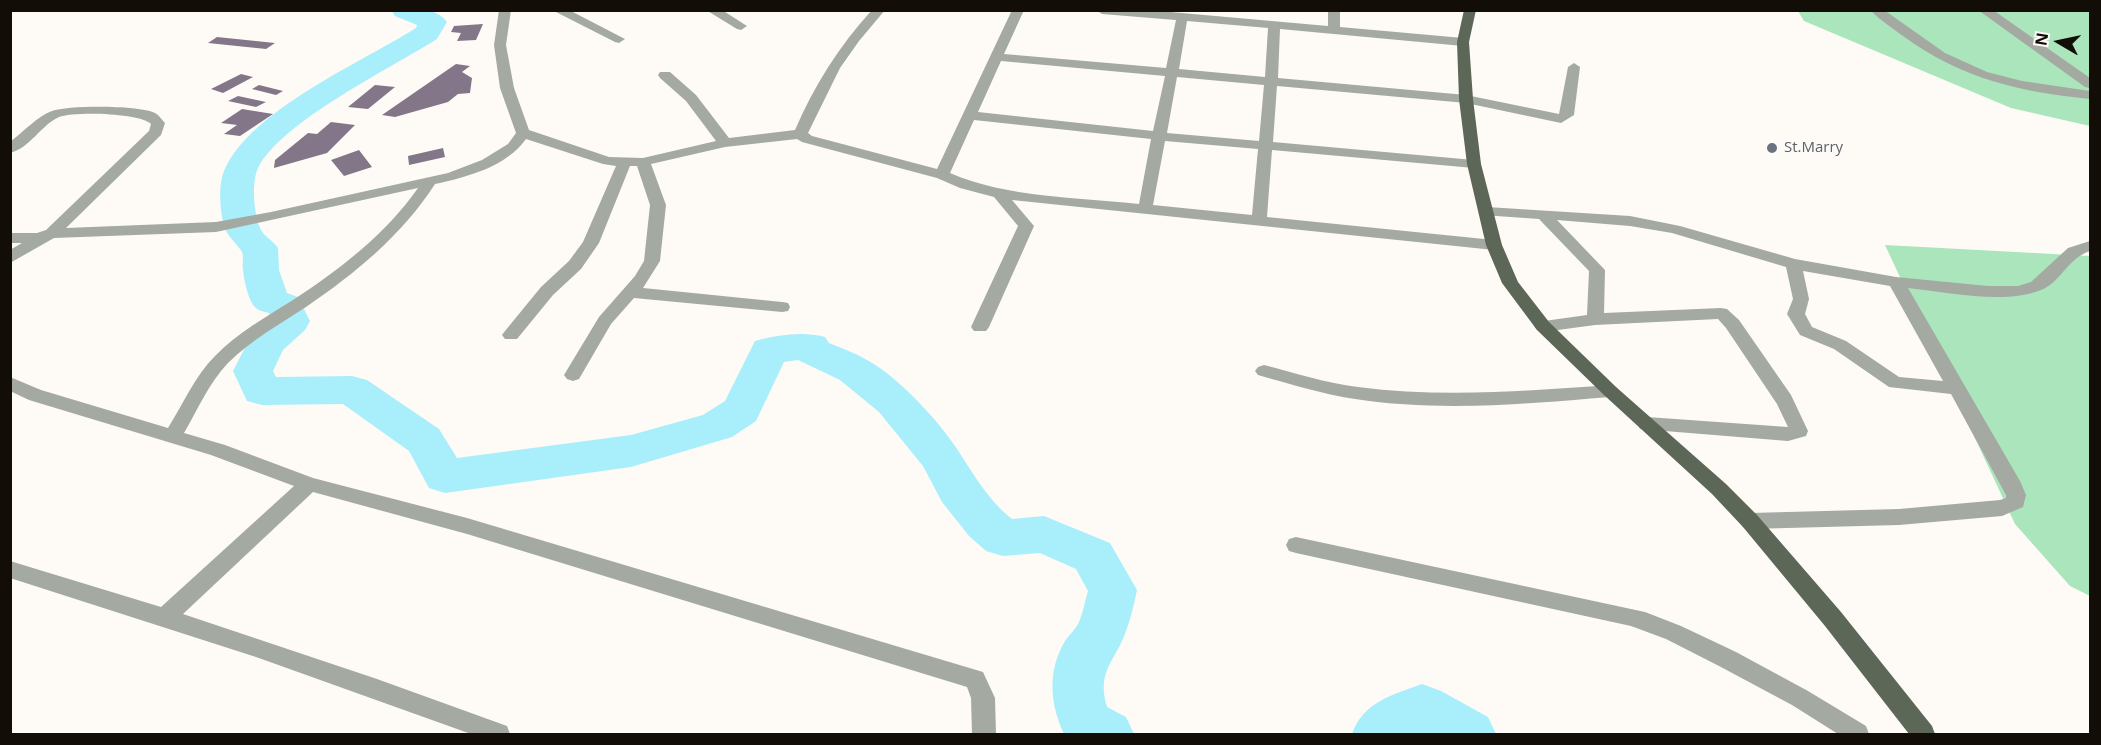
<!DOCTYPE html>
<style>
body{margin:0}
#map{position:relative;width:2101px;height:745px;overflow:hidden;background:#fefbf7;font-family:"Open Sans",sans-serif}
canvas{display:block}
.frame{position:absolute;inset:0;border:12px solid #120e07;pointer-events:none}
.north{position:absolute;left:2029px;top:12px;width:60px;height:60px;-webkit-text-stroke:4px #fefbf7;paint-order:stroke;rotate:279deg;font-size:16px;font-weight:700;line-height:24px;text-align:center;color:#120e07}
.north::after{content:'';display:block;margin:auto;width:21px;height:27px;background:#120e07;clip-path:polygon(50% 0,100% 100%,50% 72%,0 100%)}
</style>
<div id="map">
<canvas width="2101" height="745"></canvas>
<div class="frame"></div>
<div class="north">N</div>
</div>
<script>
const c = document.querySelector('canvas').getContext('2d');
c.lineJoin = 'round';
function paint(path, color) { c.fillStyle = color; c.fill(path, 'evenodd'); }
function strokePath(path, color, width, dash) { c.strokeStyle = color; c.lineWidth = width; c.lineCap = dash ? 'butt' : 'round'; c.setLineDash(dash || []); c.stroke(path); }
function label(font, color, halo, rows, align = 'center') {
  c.font = font + ' "Open Sans",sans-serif'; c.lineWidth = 4.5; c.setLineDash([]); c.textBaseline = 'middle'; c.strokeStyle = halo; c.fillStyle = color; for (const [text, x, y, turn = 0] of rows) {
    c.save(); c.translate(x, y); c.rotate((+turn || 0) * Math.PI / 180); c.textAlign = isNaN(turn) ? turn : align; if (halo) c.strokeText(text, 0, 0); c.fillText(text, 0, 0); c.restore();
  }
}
paint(new Path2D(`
 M 1798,11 L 2090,11 L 2090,126 L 2011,108 L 1804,21 Z
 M 1885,245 L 2090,256 L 2090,596 L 2070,586 L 2015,524 Z`), '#aae5bb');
paint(new Path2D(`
 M 391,10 C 409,10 435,5 447,22 L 437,39 C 391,68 281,122 258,168 C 251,183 254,213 260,228 C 263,236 273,240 278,248 L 279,270 L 287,293 L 298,297 L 310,321 L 305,330 L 283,350 L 273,371 L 276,377 L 352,376 L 367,380 L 439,429 L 457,458 L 631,435 L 703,415 L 725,401 L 755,341 C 777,335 803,331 825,337 L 829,343 C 841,348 855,353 867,360 C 896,375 937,419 955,446 C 973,473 987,499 1012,519 L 1044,516 L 1110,543 L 1137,590 C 1134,604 1131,618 1126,631 C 1116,661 1096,670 1107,707 L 1126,717 L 1134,734 L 1064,734 C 1050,704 1047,671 1065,641 C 1069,635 1076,629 1079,622 C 1083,613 1085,601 1088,591 L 1076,569 L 1040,553 L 1003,556 L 986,551 L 969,536 L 942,502 L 923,466 L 879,412 L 840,380 L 798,360 L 784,362 L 756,421 L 732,437 L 631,467 L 445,493 L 429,488 L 409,451 L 343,404 L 262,405 L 247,401 L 233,371 L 252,334 L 271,318 L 269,313 C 265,312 259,311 256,308 C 248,301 244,280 243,270 C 242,264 244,256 242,252 C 236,242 227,237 224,225 C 220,211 218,185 224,171 C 249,111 362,62 416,28 L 417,25 L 395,16 Z
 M 1422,684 L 1441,691 L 1488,717 L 1496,734 L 1352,734 C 1363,702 1392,695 1422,684 Z`), '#a9eefb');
paint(new Path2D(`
 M 483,24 L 476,40 L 457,41 L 461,33 L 451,32 L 454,26 Z
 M 217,37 L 275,43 L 266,49 L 208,43 Z
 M 456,64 L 470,66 L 462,72 L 472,78 L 470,93 L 458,94 L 448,102 L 395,117 L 382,115 Z
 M 241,74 L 253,77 L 223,93 L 211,89 Z
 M 259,85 L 283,91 L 276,95 L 252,89 Z
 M 375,85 L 395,87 L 368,109 L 348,107 Z
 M 238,96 L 266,102 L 256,107 L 228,101 Z
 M 242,109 L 273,114 L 240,136 L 224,134 L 237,125 L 221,123 Z
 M 331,122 L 355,125 L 327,153 L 274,168 L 275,160 L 308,133 L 317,134 Z
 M 443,148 L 445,157 L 409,165 L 408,156 Z
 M 359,150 L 372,167 L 344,176 L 331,160 Z`), '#837689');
paint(new Path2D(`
 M 499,10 L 511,10 L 506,45 L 514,88 L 529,130 L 609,157 L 643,158 L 716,141 L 686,101 L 660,78 L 658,75 L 660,72 L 670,72 L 696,95 L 729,138 L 795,130 C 814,86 839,46 872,10 L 885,10 L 859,41 L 840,68 L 808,133 L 812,136 L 937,169 L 1012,10 L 1024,10 L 1004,54 L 1166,68 L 1176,20 L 1102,14 L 1096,10 L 1148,10 L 1328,26 L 1328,10 L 1340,10 L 1340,27 L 1463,38 L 1469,42 L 1463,46 L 1280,29 L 1278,78 L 1466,95 L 1559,114 L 1568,67 L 1574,63 L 1580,67 L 1574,115 L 1561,123 L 1466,103 L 1277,86 L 1273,142 L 1474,160 L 1481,164 L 1474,168 L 1272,150 L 1267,217 L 1494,240 L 1502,245 L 1500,248 L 1494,250 L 1012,200 L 1034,226 L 989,327 L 986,331 L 974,331 L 971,327 L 1018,226 L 994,197 L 960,188 L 937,178 L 802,142 L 797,139 L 725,147 L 651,164 L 666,205 L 660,261 L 643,288 L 782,302 L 788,303 L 790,307 L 788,311 L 782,312 L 634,298 L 611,324 L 579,379 L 573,381 L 567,379 L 564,375 L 599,317 L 635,276 L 644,261 L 650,205 L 637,166 L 630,166 L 599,243 L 581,269 L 553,295 L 517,339 L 505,339 L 502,335 L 505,331 L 541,287 L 569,261 L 583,242 L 616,166 L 603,164 L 526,139 C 506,167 467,177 435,184 C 402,235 356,273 306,307 C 280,324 251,340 228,363 C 209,383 198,409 184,433 L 225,445 L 313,478 L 467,518 L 983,672 L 995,698 L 996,734 L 972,734 L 971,698 L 967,687 L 467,534 L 313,492 L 183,614 L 377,679 L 507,726 L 510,734 L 471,734 L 256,657 L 10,578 L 10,561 L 161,607 L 294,486 L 211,455 L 29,400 L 10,391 L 10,377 L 41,390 L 168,428 C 183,404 195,376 215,356 C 237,333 266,317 293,300 C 339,270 386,234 418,188 L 216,232 L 54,238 L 10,263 L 10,250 L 22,243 L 10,243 L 10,233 L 37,233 L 46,230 L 149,131 L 151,124 C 141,113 74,111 59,117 C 41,125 30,148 10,153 L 10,142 C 23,132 38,116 52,111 C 68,105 140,105 155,113 C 159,115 162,120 165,123 L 161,135 L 66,228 L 216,222 L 271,212 L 448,173 L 482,160 L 508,144 L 516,133 L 500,88 L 494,45 ZM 1187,21 L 1268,28 L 1265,77 L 1179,69 ZM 1001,61 L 1165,76 L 1153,131 L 978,112 ZM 1177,77 L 1264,85 L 1259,141 L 1167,133 ZM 974,120 L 1151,139 L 1139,204 C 1076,197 1008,198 950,173 ZM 1165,141 L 1258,149 L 1252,215 L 1153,205 Z
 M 552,10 L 569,10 L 625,39 L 619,43 L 615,42 Z
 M 706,10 L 722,10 L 747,26 L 741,30 L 737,29 Z
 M 1870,10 L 1884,10 L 1945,53 L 1987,72 L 2022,81 L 2090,91 L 2090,99 C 2020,92 1962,79 1903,36 C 1892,28 1880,20 1870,10 Z
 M 1978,10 L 1993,10 L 2090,78 L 2090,88 L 2085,87 Z
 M 1487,207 L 1630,216 L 1680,226 L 1795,259 L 1896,277 L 1988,286 L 2018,286 L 2031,282 L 2068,248 L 2090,241 L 2090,251 C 2068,258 2060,283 2041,290 C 2004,305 1947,292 1908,288 L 2020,481 L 2026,495 L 2023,507 L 2002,516 L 1899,525 L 1750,529 L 1743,527 L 1740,521 L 1743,515 L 1750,513 L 1899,509 L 2000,500 L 2006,498 L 2006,495 L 1951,394 L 1889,387 L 1834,349 L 1800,335 L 1787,314 L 1793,299 L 1786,267 L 1672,233 L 1630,226 L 1557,220 L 1605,270 L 1604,313 L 1721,308 L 1727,309 L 1739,320 L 1791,395 L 1808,431 L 1806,436 L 1788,441 L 1640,429 L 1638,424 L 1640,419 L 1647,417 L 1788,427 L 1777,404 L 1726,328 L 1718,319 L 1595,325 L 1543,332 L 1537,330 L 1534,326 L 1537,322 L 1587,315 L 1589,271 L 1539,219 L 1482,215 L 1479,212 ZM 1803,271 L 1890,286 L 1943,381 L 1899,377 L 1846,341 L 1812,327 L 1805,314 L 1809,299 Z
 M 1264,365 C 1295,373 1326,383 1358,387 C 1442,398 1526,391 1610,385 L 1616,387 L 1619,391 L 1616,395 L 1610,397 C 1526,404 1439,412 1355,399 C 1322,394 1290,384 1258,375 L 1255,371 L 1258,367 Z
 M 1296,537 L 1645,612 L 1681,626 L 1736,652 L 1808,691 L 1866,726 L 1869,734 L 1838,734 L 1792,705 L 1719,666 L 1666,639 L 1631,626 L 1296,553 L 1289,551 L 1286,545 L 1289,539 Z`), '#a4aaa1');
paint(new Path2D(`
 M 1464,10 L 1476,10 L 1469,42 L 1473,99 L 1481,164 L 1502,245 L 1518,282 L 1549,322 L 1616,387 L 1726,484 L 1757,515 L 1841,612 L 1932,726 L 1935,734 L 1909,734 L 1825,626 L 1743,527 L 1712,494 L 1604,395 L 1537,330 L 1502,283 L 1486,245 L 1467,164 L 1459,99 L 1457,42 Z`), '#5c6758');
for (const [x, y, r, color] of [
 [1772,148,6,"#6b7280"]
]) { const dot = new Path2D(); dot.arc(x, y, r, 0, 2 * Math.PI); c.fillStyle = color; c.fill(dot); strokePath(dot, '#fefbf7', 2); }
label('15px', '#5b616d', '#fefbf7', [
 ["St.Marry",1784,148]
], 'left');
</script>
